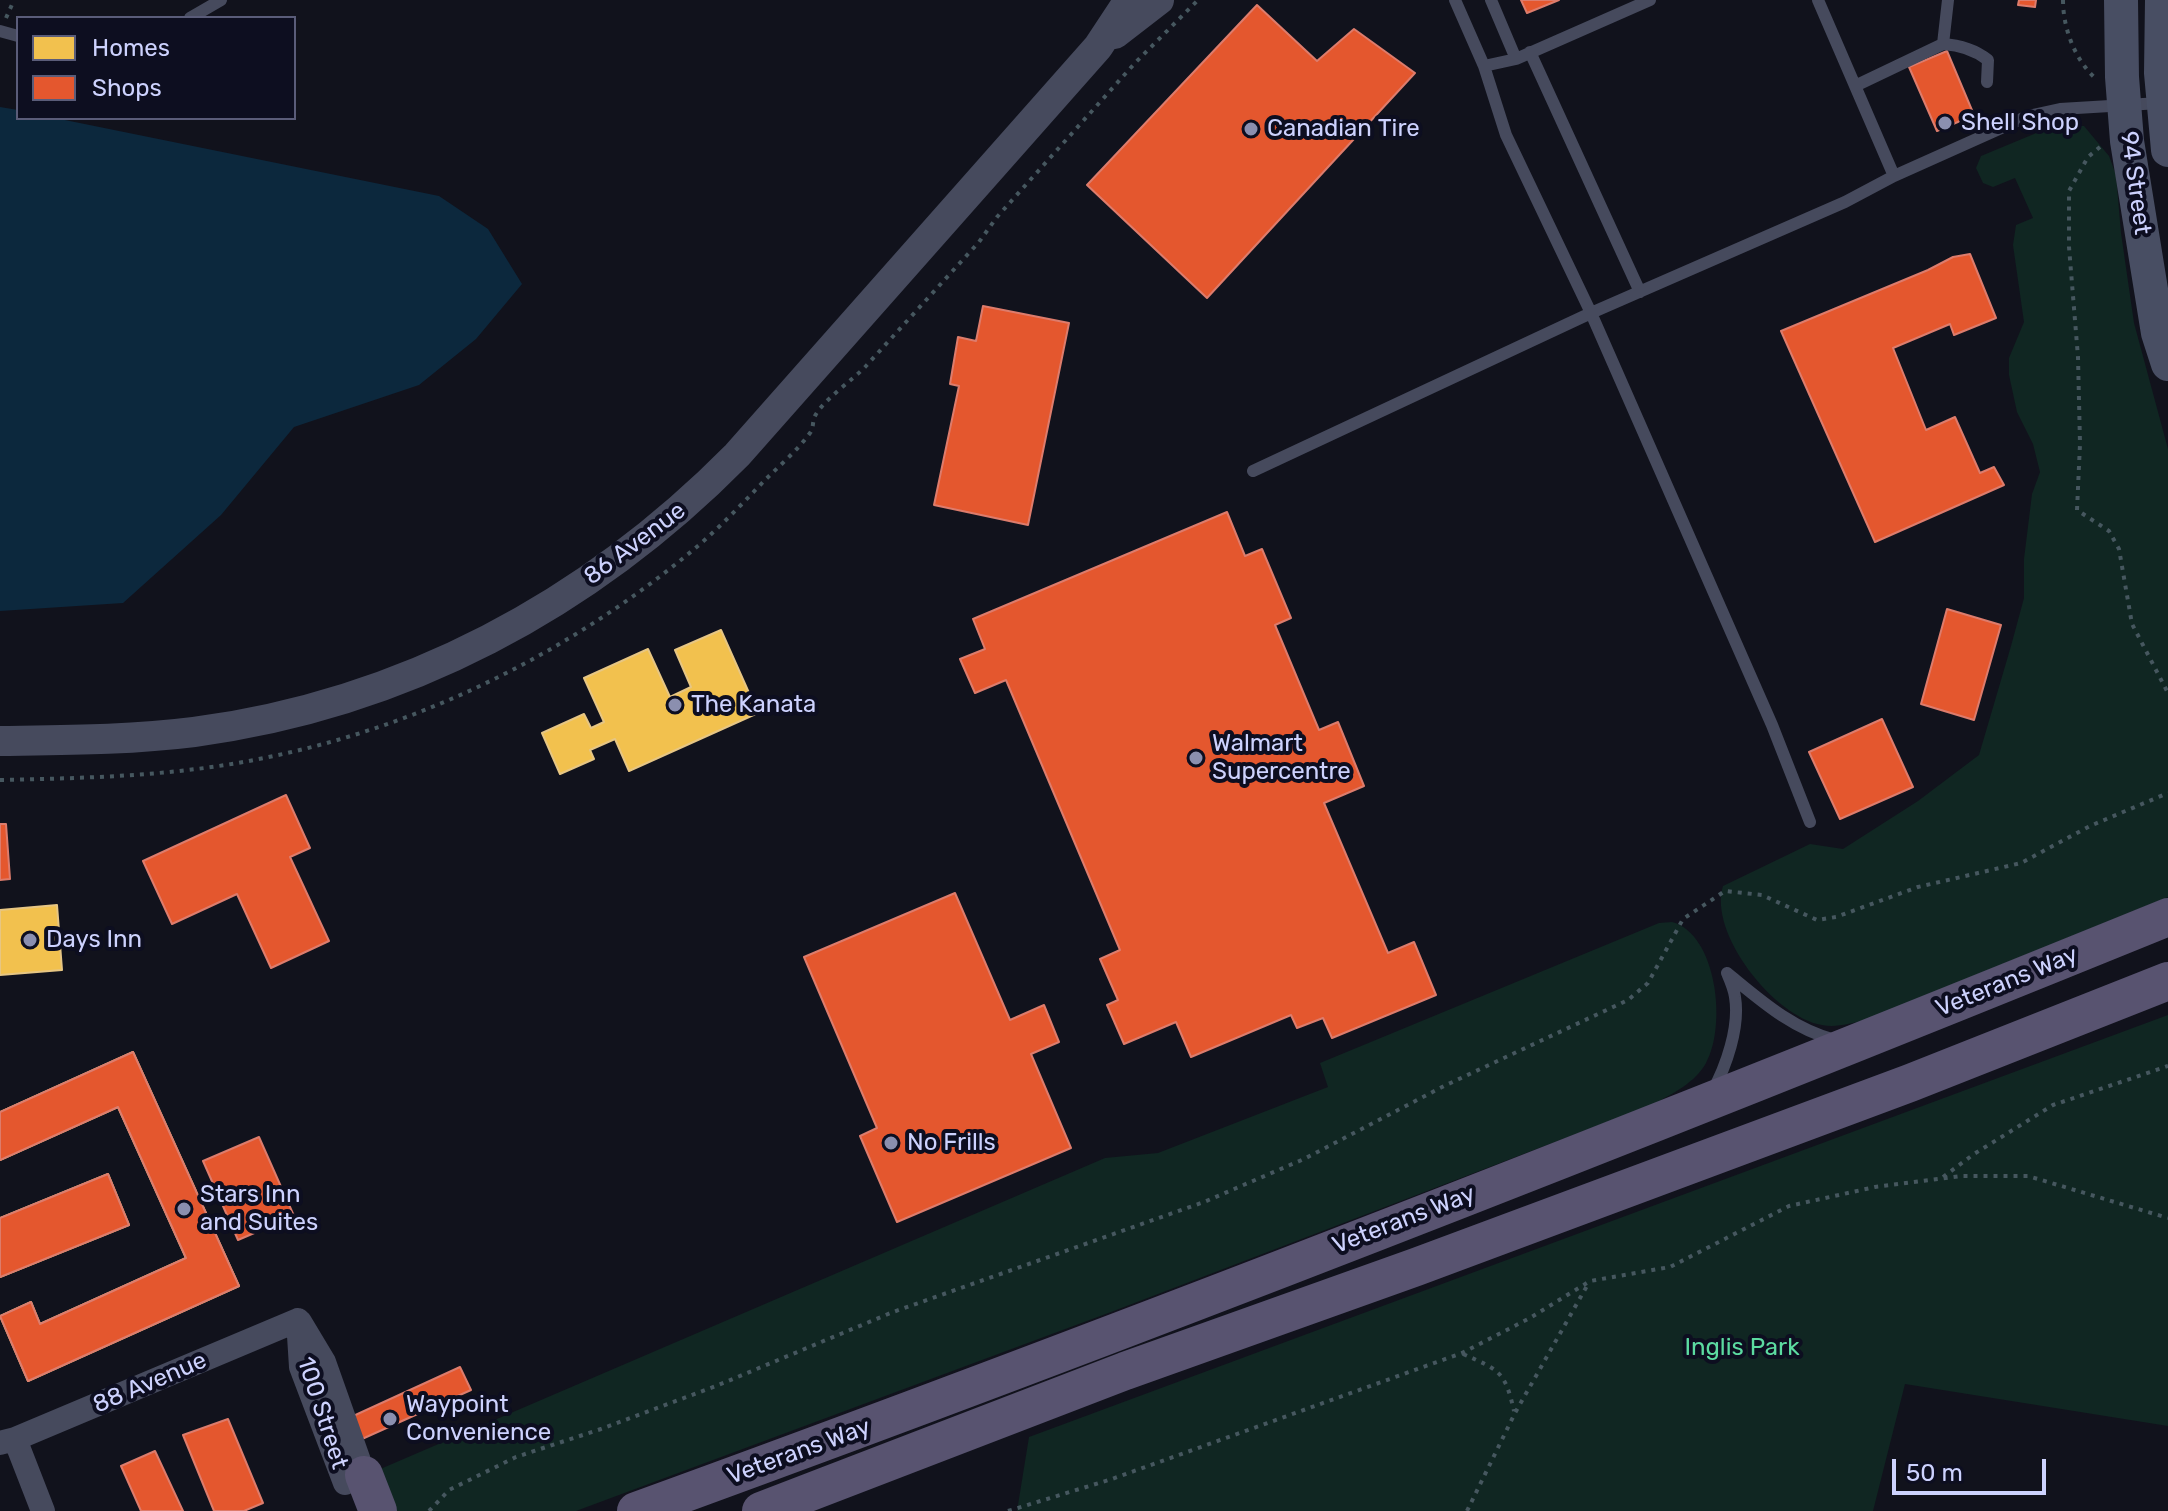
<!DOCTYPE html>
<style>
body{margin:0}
#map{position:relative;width:2168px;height:1511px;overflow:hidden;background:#11121c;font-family:Rubik,sans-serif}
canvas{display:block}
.legend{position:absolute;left:16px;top:16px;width:280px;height:104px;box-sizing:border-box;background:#0d0e20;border:2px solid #5a5c79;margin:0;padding:10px 14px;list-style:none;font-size:24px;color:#cdd2fe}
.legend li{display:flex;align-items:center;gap:16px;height:40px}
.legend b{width:40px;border:2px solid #5a5c79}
.scale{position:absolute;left:1892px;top:1459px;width:154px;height:36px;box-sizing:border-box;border:4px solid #cdd2fe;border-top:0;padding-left:10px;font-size:24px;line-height:28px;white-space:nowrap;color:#cdd2fe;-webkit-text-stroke:6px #0d0e20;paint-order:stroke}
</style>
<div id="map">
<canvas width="2168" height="1511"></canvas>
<ul class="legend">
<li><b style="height:22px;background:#f2c14e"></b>Homes</li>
<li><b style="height:22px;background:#e4572e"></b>Shops</li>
</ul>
<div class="scale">50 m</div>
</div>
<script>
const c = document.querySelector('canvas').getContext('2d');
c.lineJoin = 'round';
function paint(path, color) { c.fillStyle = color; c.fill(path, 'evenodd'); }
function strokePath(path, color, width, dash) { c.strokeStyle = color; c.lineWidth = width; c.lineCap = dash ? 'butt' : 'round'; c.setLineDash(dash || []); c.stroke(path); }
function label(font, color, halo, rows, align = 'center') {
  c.font = font + ' Rubik,sans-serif'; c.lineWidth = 8; c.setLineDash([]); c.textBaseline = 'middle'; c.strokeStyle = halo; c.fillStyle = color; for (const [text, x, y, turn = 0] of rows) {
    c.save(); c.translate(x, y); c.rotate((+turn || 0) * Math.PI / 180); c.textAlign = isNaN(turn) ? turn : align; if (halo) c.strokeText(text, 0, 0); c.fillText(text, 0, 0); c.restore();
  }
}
paint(new Path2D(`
 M 2064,125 L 2084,126 L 2109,156 L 2116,175 L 2121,233 L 2134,323 L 2168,449 L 2168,897 L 1865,1020 C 1852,1023 1836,1028 1822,1025 C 1774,1017 1708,933 1723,886 L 1810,844 L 1843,849 L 1918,801 L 1979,755 L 2011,646 L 2024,598 L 2024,559 L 2032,494 L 2040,472 L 2033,444 L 2017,412 L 2009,375 L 2009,358 L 2024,322 L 2013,245 L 2016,225 L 2033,218 L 2015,178 L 1993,187 L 1983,183 L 1976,168 L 1981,156 L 2046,129 Z
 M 1672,922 C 1717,934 1727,1026 1706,1063 C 1695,1083 1673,1093 1654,1104 L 1111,1312 L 576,1511 L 385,1511 L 371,1473 L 1105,1158 L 1158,1153 L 1328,1087 L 1320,1063 L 1659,923 Z
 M 2168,1015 L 2168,1426 L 1905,1384 L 1873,1511 L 1017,1511 L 1029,1437 Z`), '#102622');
paint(new Path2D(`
 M 0,107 L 18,110 L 18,118 L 55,118 L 439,196 L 488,229 L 522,284 L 476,339 L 419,385 L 294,427 L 221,515 L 123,603 L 0,611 Z`), '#0c283d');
const homes = new Path2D(`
 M 721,630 L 758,713 L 629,771 L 615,739 L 590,750 L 594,759 L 560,774 L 542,733 L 584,714 L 591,728 L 604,722 L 584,678 L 648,649 L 670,697 L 691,687 L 675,650 Z
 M 57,905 L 62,970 L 0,975 L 0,910 Z
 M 133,1052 L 239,1286 L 28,1381 L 0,1316 L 31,1302 L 40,1324 L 186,1258 L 118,1107 L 0,1160 L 0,1112 Z
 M 108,1174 L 129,1225 L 0,1277 L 0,1218 Z`);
paint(homes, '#f2c14e');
strokePath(homes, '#e7c683', 2);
const shops = new Path2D(`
 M 1521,0 L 1559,0 L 1527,13 Z
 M 2019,0 L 2036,0 L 2035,7 L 2018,5 Z
 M 1257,5 L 1317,61 L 1354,29 L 1415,73 L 1207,298 L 1087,185 Z
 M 1947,51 L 1974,115 L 1937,131 L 1909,67 Z
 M 1970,254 L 1996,318 L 1954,335 L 1950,324 L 1893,348 L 1926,430 L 1955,417 L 1980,473 L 1994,467 L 2004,485 L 1875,542 L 1781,331 L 1928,270 L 1953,257 Z
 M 983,306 L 1069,323 L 1028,525 L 934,505 L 959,386 L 950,384 L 958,337 L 976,341 Z
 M 1227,512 L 1245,556 L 1262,549 L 1291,618 L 1275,625 L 1319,730 L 1338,722 L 1364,786 L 1324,803 L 1388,953 L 1414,942 L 1436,995 L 1332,1038 L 1323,1018 L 1297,1028 L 1291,1015 L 1191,1057 L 1176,1022 L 1124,1044 L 1107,1005 L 1118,1000 L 1100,959 L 1120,950 L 1006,680 L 975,693 L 960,659 L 985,649 L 973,619 Z
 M 1947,609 L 2001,625 L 1974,720 L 1921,704 Z
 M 1882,719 L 1913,787 L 1840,819 L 1809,752 Z
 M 286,795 L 310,848 L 290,857 L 329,941 L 271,968 L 237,894 L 172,924 L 143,861 Z
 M 0,824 L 6,824 L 10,879 L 0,880 Z
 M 955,893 L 1010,1020 L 1044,1005 L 1059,1042 L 1031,1054 L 1071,1148 L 897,1222 L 860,1136 L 877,1128 L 804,957 Z
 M 133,1052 L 239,1286 L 28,1381 L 0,1316 L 31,1302 L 40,1324 L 186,1258 L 118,1107 L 0,1160 L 0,1112 Z
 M 259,1137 L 294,1216 L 238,1240 L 203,1161 Z
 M 108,1174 L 129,1225 L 0,1277 L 0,1218 Z
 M 460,1367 L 471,1390 L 362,1439 L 351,1417 Z
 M 228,1419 L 263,1503 L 244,1511 L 214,1511 L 183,1435 Z
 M 155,1451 L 183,1511 L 141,1511 L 121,1466 Z`);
paint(shops, '#e4572e');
strokePath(shops, '#dd7c6c', 2);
strokePath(new Path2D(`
 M 2063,0 C 2063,27 2074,58 2094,77
 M 6,18 L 14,0
 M 2100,147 L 2088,157 L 2069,191 L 2069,247 L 2078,357 L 2080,444 L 2077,510 L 2109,531 L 2119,549 L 2132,624 L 2168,693
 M 0,780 C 89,778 177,776 264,758 C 423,726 575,650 699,545 C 722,525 743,503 764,481 C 779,466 797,451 810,433 C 814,428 812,422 815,416 C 823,400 854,379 866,366 L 979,242 L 997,217 L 1135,63 L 1198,0
 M 1943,1177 L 1974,1154 L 2053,1105 L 2168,1066
 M 1463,1354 C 1499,1370 1505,1371 1514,1411
 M 429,1511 L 449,1490 L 516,1457 L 601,1429 L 716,1386 L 893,1312 L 1204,1202 L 1304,1159 L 1444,1086 L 1628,1000 L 1648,983 L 1683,919 L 1725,891 L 1762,895 L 1817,920 L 1836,917 L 1918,887 L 2021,863 L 2090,826 L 2168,793
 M 1008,1511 L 1112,1479 L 1462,1353 L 1530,1318 L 1590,1281 L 1670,1267 L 1789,1206 L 1875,1187 L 1961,1176 L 2028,1176 L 2168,1218
 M 1467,1511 L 1515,1413 L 1588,1284`), '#46575f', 4, [4, 6]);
strokePath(new Path2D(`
 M 1455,0 L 1484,66 L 1506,135 L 1591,313 L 1772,725 L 1810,822
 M 1491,0 L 1516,59 L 1650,0
 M 1818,0 L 1894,176
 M 190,18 L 221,0
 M 0,31 L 18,36
 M 1943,44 C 1960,45 1974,49 1988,60 L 1987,82
 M 1530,52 L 1640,292
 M 1484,66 L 1516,59
 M 1855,86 L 1943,44 L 1948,0
 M 1253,471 L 1591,313 L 1845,202 L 1894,176 L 2028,116 L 2060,109 L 2160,103
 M 1727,973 C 1760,1000 1792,1029 1835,1040
 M 1712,1092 C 1726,1067 1740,1027 1735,997 C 1734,989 1730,980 1727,973`), '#464a5d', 12);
strokePath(new Path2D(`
 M 298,1320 L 301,1367 L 345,1483
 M 300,1322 L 324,1362 L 364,1475
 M 15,1439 L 43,1511
 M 0,1443 L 15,1439 L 298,1320`), '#464a5d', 24);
strokePath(new Path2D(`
 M 1115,34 L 1159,0
 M 0,741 C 65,740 130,740 194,732 C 404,704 589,605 737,455 L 1098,47 L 1129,0`), '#464a5d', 30);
strokePath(new Path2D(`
 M 2121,0 L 2122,77 L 2127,141 L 2158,333 L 2168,364
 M 2162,0 L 2161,73 L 2168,150`), '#484e63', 34);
strokePath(new Path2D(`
 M 364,1475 L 378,1511
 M 636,1511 C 1151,1324 1661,1123 2168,917
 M 761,1511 L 1125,1371 L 1416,1267 L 1910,1083 L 2168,981`), '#585370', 38);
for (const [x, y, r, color] of [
 [1945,123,8,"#8b8faf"],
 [1251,129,8,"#8b8faf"],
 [675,705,8,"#8b8faf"],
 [1196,758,8,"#8b8faf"],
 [30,940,8,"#8b8faf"],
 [891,1143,8,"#8b8faf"],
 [184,1209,8,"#8b8faf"],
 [390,1419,8,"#8b8faf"]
]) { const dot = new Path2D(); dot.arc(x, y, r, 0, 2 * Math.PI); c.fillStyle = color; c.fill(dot); strokePath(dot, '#0d0e20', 3); }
label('24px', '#cdd2fe', '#0d0e20', [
 ["Shell Shop",1961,123],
 ["Canadian Tire",1267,129],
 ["The Kanata",691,705],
 ["Walmart",1212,744],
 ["Supercentre",1212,772],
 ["Days Inn",46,940],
 ["No Frills",907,1143],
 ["Stars Inn",200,1195],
 ["and Suites",200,1223],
 ["Waypoint",406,1405],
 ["Convenience",406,1433]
], 'left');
label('24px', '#cdd2fe', '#0d0e20', [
 ["94 Street",2135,183,82],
 ["86 Avenue",635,544,-37],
 ["Veterans Way",2007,982,-22],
 ["Veterans Way",1404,1220,-21],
 ["88 Avenue",150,1383,-23],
 ["100 Street",322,1413,72],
 ["Veterans Way",799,1452,-20]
]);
label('24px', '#5cdba1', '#0d0e20', [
 ["Inglis Park",1742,1348]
]);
</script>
